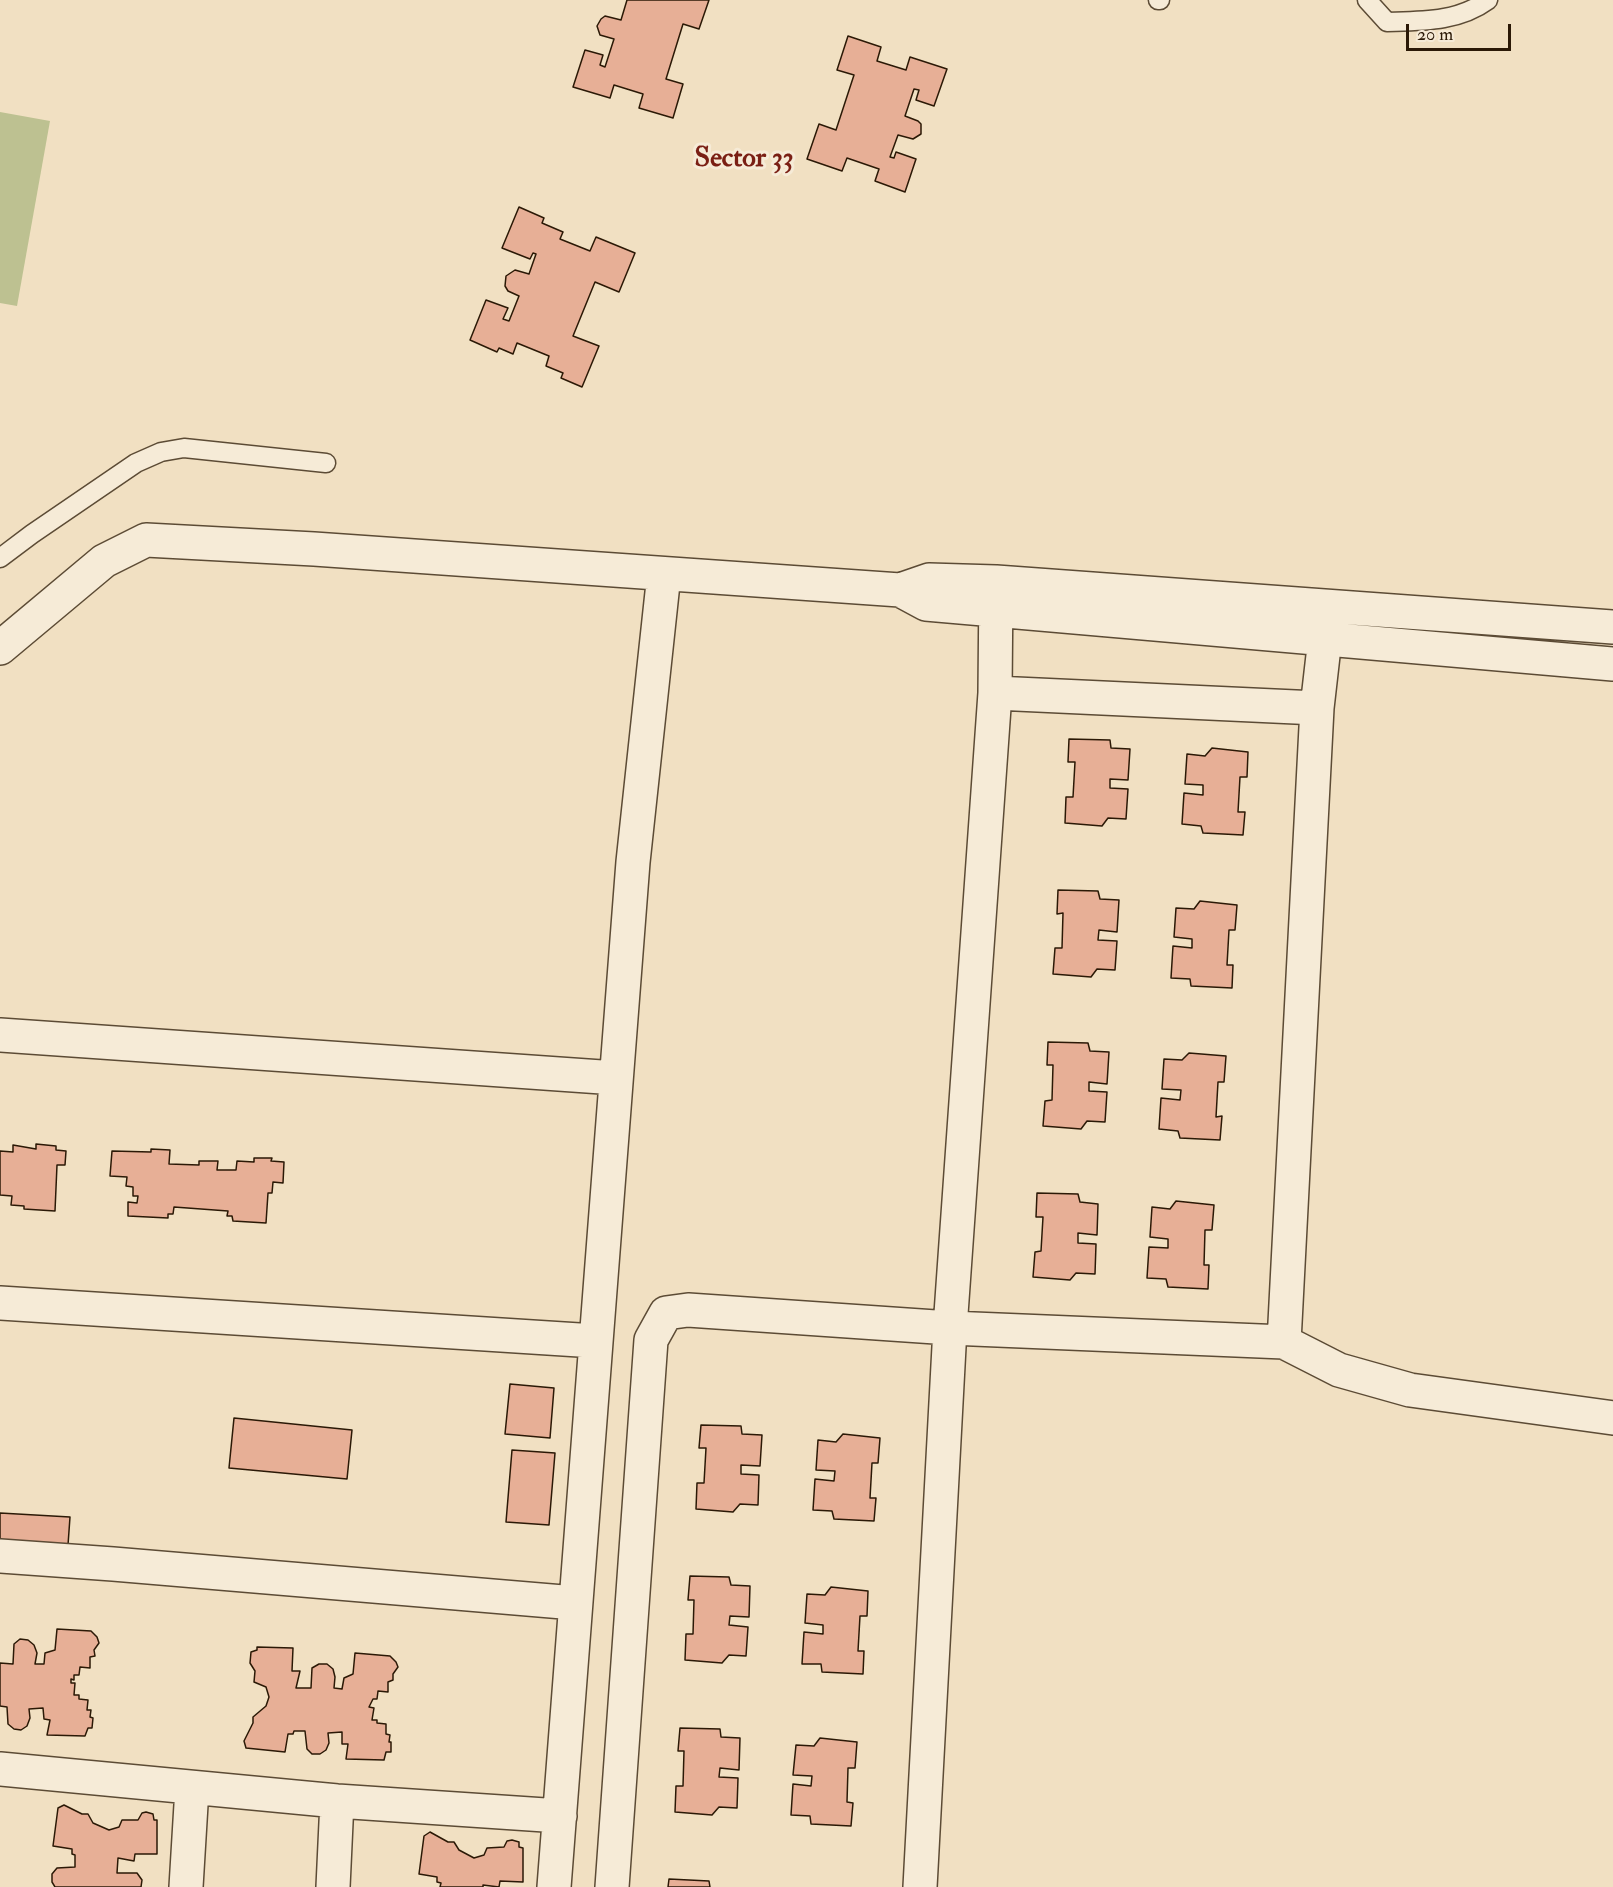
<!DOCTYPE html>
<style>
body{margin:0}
#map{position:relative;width:1613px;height:1887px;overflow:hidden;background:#f1e0c2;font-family:"IM FELL Double Pica",serif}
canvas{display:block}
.scale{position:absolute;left:1406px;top:24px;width:105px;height:27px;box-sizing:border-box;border:3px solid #2b1906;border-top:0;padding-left:8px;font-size:18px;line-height:21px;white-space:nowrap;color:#2b1906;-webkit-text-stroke:4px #f6ebd7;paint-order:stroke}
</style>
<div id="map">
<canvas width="1613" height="1887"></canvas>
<div class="scale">20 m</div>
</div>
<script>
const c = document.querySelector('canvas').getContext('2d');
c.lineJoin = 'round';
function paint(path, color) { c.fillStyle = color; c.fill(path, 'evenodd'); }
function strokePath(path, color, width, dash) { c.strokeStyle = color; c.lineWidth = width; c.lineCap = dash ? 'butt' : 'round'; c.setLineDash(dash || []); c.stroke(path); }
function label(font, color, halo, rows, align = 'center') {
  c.font = font + ' "IM FELL Double Pica",serif'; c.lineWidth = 6; c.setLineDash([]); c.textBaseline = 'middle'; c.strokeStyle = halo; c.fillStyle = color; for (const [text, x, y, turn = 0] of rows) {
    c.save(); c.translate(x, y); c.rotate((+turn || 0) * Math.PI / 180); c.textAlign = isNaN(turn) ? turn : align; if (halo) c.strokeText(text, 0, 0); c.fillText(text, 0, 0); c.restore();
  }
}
paint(new Path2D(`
 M 0,112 L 50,121 L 17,306 L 0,303 Z`), '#bdc191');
const building = new Path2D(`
 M 627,0 L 709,0 L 699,29 L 683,24 L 666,79 L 683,84 L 673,118 L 639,108 L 643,94 L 614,85 L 610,98 L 573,87 L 585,50 L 603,55 L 600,65 L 605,67 L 614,39 L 600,35 L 597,26 L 601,19 L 605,16 L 621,20 Z
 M 848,36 L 881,47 L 877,61 L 906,70 L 910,57 L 947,69 L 934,106 L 916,100 L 919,90 L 914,89 L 905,116 L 918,121 L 921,124 L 921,134 L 913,139 L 898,135 L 890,157 L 894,158 L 896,152 L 916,159 L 905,192 L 875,181 L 879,169 L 847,158 L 842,171 L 807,159 L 819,124 L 836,130 L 854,75 L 837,70 Z
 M 519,207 L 544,218 L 542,223 L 563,232 L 560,239 L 590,251 L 596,237 L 635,253 L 619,292 L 595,282 L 573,336 L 599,346 L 582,387 L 561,378 L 563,373 L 546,366 L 549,356 L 517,343 L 513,354 L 499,348 L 497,352 L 470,340 L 486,300 L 508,308 L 503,319 L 509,321 L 519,296 L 508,291 L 505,286 L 506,276 L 515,270 L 529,274 L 536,254 L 533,253 L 530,259 L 502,248 Z
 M 1069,739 L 1110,740 L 1111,748 L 1130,749 L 1128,780 L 1110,779 L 1110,788 L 1128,789 L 1126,819 L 1108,818 L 1102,826 L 1065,823 L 1066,797 L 1073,797 L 1075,762 L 1068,762 Z
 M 1212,748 L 1248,752 L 1247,777 L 1240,777 L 1238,812 L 1245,812 L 1243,835 L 1203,833 L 1201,826 L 1182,824 L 1184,793 L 1203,795 L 1203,785 L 1185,784 L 1187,754 L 1205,756 Z
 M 1058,890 L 1098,891 L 1100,899 L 1119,900 L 1117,932 L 1099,930 L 1098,940 L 1117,941 L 1115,970 L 1097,969 L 1091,977 L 1053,974 L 1055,948 L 1062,948 L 1063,913 L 1057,914 Z
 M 1200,901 L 1237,905 L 1235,930 L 1229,930 L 1227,965 L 1233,965 L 1232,988 L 1191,986 L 1190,979 L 1171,978 L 1173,946 L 1192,948 L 1192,939 L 1174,937 L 1176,908 L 1194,909 Z
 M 1048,1042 L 1088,1043 L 1090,1051 L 1109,1052 L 1107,1084 L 1089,1082 L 1089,1091 L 1107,1092 L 1105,1122 L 1087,1121 L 1081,1129 L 1043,1126 L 1045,1101 L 1052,1100 L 1053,1065 L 1047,1065 Z
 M 1189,1053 L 1226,1056 L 1224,1082 L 1218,1082 L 1216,1117 L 1222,1116 L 1220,1140 L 1180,1138 L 1178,1131 L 1159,1129 L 1161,1098 L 1180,1100 L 1181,1090 L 1162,1089 L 1164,1059 L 1182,1060 Z
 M 36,1144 L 56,1146 L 56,1150 L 66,1151 L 65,1165 L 57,1165 L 55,1211 L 24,1209 L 24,1206 L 11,1205 L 12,1196 L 0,1195 L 0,1151 L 13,1152 L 13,1145 L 36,1149 Z
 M 151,1149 L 170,1150 L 169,1164 L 199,1165 L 199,1161 L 218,1161 L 217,1170 L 236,1170 L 237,1161 L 254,1162 L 254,1158 L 272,1158 L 271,1161 L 284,1162 L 283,1183 L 273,1182 L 272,1193 L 268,1193 L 266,1223 L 233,1221 L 232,1216 L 227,1216 L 228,1211 L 174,1207 L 173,1214 L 168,1214 L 168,1218 L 128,1216 L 128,1202 L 137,1203 L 138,1196 L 133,1196 L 133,1187 L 126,1186 L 127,1177 L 110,1176 L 112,1151 L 151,1152 Z
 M 1037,1193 L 1078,1194 L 1080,1202 L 1098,1204 L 1097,1235 L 1078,1233 L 1078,1243 L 1096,1244 L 1095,1274 L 1076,1273 L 1070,1280 L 1033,1277 L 1035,1252 L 1041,1251 L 1043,1217 L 1036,1217 Z
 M 1176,1201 L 1214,1205 L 1212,1230 L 1205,1230 L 1204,1265 L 1209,1265 L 1208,1289 L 1168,1287 L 1166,1279 L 1147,1278 L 1149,1247 L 1168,1248 L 1168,1239 L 1150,1237 L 1152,1207 L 1170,1209 Z
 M 510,1384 L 554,1388 L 550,1438 L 505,1434 Z
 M 234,1418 L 352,1430 L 347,1479 L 229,1468 Z
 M 701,1425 L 741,1426 L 742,1434 L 762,1435 L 760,1466 L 741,1465 L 741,1474 L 759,1475 L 758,1505 L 740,1504 L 733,1512 L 696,1509 L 697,1483 L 704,1483 L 706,1448 L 699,1448 Z
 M 843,1434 L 880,1438 L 878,1463 L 872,1463 L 870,1498 L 876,1498 L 874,1521 L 834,1519 L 832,1511 L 813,1510 L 815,1479 L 834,1481 L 835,1471 L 816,1470 L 818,1440 L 836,1442 Z
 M 512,1450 L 555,1453 L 549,1525 L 506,1522 Z
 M 0,1513 L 70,1517 L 68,1545 L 0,1541 Z
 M 690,1576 L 729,1577 L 731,1585 L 750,1586 L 749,1617 L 730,1616 L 729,1625 L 748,1627 L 746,1656 L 729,1655 L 722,1663 L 685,1660 L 686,1634 L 693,1634 L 694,1600 L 688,1600 Z
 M 831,1587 L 868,1591 L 867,1616 L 860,1616 L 858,1651 L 864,1651 L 863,1674 L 822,1672 L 821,1664 L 802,1664 L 804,1632 L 823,1634 L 823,1625 L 805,1623 L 807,1594 L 825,1595 Z
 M 57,1629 L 91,1631 L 97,1637 L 99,1643 L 94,1650 L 95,1656 L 90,1657 L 90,1668 L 80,1667 L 79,1675 L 74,1675 L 74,1680 L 71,1679 L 71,1683 L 75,1683 L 74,1695 L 79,1695 L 79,1699 L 88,1700 L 87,1710 L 91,1710 L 90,1717 L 93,1718 L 92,1728 L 88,1728 L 85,1736 L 47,1735 L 50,1720 L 44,1719 L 43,1708 L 29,1709 L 30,1718 L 27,1726 L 21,1730 L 14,1729 L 8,1724 L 7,1707 L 0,1706 L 0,1663 L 13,1664 L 14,1644 L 20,1639 L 28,1640 L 34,1645 L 37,1653 L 35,1664 L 44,1664 L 45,1653 L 55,1650 Z
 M 257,1647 L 293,1648 L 292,1671 L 300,1671 L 296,1688 L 311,1688 L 312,1668 L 319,1664 L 327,1664 L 333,1669 L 335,1677 L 334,1688 L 342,1689 L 344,1678 L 353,1674 L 355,1653 L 390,1656 L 396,1662 L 398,1667 L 393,1674 L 393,1680 L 388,1682 L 388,1692 L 378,1691 L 377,1699 L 373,1699 L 369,1707 L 374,1708 L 372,1720 L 377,1720 L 377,1723 L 386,1724 L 386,1734 L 390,1735 L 389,1742 L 391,1742 L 391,1752 L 386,1752 L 384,1760 L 346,1759 L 348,1744 L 342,1744 L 342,1732 L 328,1733 L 329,1743 L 326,1750 L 320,1754 L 312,1754 L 307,1749 L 305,1731 L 294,1731 L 293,1734 L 288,1734 L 285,1752 L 246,1748 L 244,1741 L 253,1723 L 253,1717 L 266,1706 L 269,1697 L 266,1687 L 254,1682 L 255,1671 L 250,1663 L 251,1652 L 257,1650 Z
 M 680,1728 L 720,1729 L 721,1737 L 740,1738 L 739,1770 L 720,1768 L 719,1777 L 738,1778 L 737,1808 L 719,1807 L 712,1815 L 675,1812 L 676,1786 L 683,1786 L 684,1751 L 678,1751 Z
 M 820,1738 L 857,1742 L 855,1768 L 848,1768 L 847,1802 L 853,1803 L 851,1826 L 811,1824 L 810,1816 L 791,1815 L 793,1784 L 811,1786 L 812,1776 L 793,1775 L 796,1745 L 814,1746 Z
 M 64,1805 L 82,1814 L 88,1814 L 93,1823 L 109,1830 L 119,1827 L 122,1820 L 138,1820 L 142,1813 L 146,1812 L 153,1814 L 154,1820 L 157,1820 L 157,1854 L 135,1854 L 134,1861 L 118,1858 L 117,1873 L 137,1873 L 142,1880 L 141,1887 L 55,1887 L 52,1882 L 52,1874 L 57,1868 L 75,1867 L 75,1855 L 72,1854 L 72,1849 L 53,1846 L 58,1808 Z
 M 430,1832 L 448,1842 L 454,1842 L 459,1850 L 474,1858 L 484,1855 L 487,1848 L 504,1847 L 507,1841 L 512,1840 L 519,1842 L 519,1847 L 523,1848 L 523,1882 L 500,1881 L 499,1887 L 483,1885 L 483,1887 L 440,1887 L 441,1883 L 437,1882 L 437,1877 L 419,1874 L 424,1836 Z
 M 669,1879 L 709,1881 L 710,1887 L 668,1887 Z`);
paint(building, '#e7af96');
strokePath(building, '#2b1906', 1.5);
const lane = new Path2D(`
 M 1158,0 L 1160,0
 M 1367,0 L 1387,22 C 1422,21 1458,22 1488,0
 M 0,558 L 32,534 L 136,463 L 161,452 L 184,448 L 326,463`);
const street = new Path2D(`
 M 900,590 L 926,604 L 1613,664
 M 0,648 L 104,561 L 146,540 L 314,549 L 900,590 L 929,580 L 996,582 L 1613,627
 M 995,693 L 1317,708
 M 0,1035 L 616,1078
 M 0,1303 L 595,1341
 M 1284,1342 L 1339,1370 L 1410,1390 L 1613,1418
 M 0,1556 L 113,1564 L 575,1603
 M 0,1769 L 337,1801 L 560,1816
 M 186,1887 L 192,1788
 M 333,1887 L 337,1801
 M 554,1887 L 633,862 L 664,574
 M 612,1887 L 651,1340 L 666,1313 L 688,1310 L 950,1328 L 1284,1342 L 1317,708 L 1325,638
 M 920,1887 L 950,1328 L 995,693 L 996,582`);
strokePath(lane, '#5c4b35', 21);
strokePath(street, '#5c4b35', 36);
strokePath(lane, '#f6ebd7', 18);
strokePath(street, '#f6ebd7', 33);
label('bold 28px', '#7a1f14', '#f6ebd7', [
 ["Sector 33",744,160]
]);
</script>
